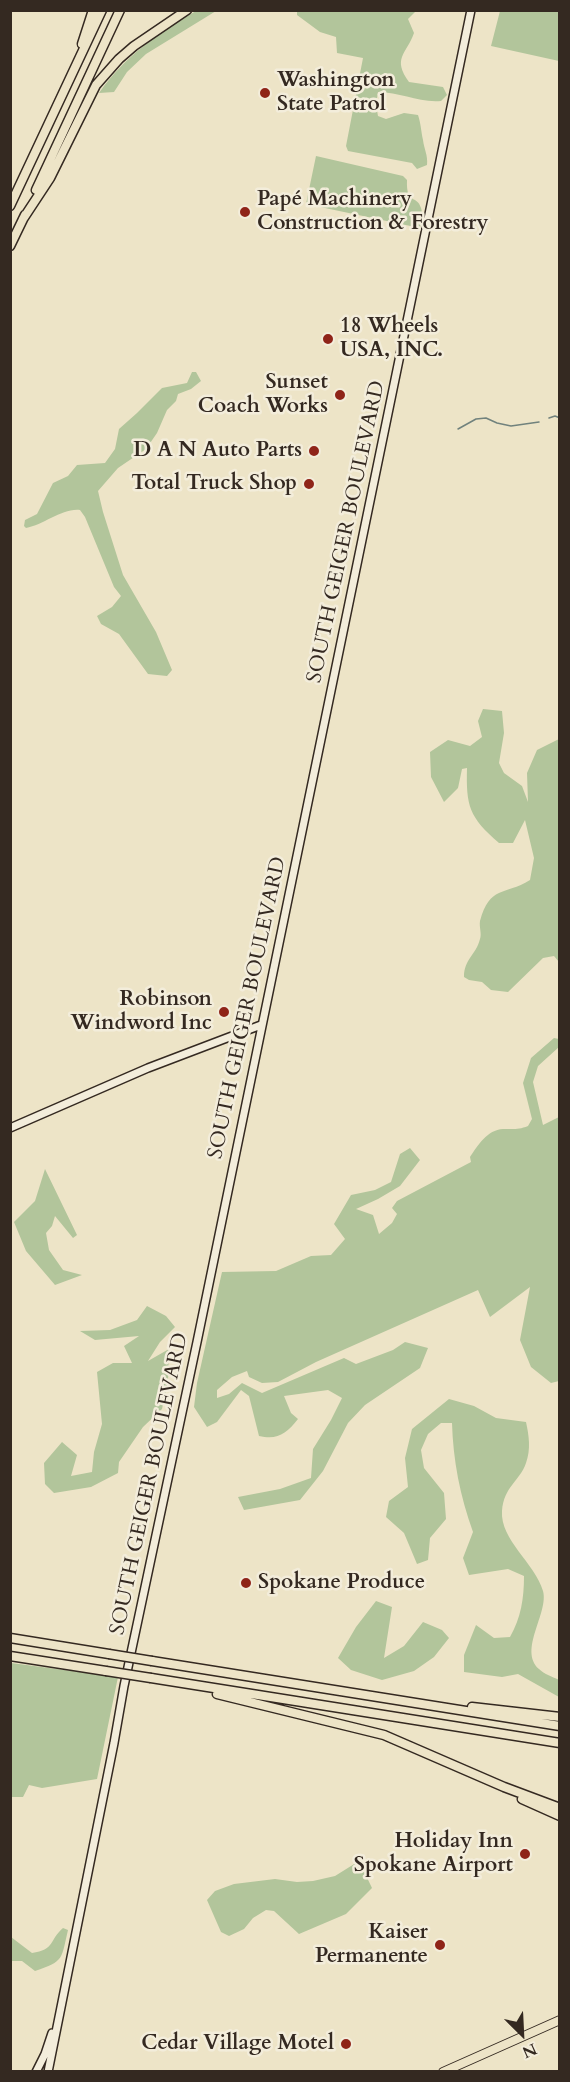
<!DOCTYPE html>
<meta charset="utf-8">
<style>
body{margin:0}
#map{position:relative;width:570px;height:2082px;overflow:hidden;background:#ede4c7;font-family:Cardo,serif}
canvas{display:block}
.frame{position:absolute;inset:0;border:12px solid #342921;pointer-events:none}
.north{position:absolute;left:492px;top:2004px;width:60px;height:60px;-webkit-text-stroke:4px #f3eddb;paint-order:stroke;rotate:156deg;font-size:16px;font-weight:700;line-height:24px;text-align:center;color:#342921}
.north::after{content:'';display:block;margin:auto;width:21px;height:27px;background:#342921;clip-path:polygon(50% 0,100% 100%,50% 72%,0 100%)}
</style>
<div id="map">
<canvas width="570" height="2082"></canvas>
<div class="frame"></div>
<div class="north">N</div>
</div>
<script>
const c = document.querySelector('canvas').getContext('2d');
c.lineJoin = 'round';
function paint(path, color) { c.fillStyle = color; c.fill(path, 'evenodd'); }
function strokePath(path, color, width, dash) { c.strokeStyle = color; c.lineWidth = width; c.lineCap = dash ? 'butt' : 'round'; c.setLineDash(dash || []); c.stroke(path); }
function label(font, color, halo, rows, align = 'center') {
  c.font = font + ' Cardo,serif'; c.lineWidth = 5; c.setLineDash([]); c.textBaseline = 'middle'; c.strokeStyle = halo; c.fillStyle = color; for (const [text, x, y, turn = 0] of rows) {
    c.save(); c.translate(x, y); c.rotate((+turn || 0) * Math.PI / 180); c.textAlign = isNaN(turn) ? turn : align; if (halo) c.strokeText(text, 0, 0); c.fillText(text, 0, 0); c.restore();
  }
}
paint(new Path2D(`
 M 196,11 L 216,11 L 146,54 L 127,72 L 114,92 L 99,93 C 126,55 157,34 196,11 Z
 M 297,11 L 416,11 L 408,19 L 414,33 C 406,55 392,58 409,82 L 443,87 L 447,95 L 441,101 C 419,103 400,92 378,92 L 376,105 L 378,116 L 386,119 L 404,113 L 418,115 C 421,124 421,131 423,140 C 424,149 428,155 427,165 L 417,169 L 412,163 L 348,151 L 346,146 L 363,58 L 337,53 L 336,37 L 320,32 L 297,15 Z
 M 500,11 L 559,11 L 559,61 L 491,46 Z
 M 316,156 L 403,176 L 407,180 C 406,206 417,194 421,208 C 423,214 421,222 420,228 L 306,204 Z
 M 192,372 L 196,372 L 201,381 L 191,389 L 178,394 L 176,401 L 167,410 L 157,433 L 146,449 L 118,468 L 98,491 L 103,512 L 123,575 L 156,632 L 172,670 L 167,676 L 148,674 L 119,634 L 101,624 L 97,616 L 112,607 L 121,596 L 114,587 L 85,517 L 80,510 C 62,508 44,525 26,528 L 24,526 L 25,520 L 37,514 L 53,483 L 68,476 L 77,465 L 105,463 L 115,449 L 119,429 L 137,413 L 162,388 L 187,383 Z
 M 483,709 L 502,711 L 504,733 L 499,763 L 504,773 L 522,786 L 528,802 L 527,773 L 537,750 L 559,739 L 559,962 L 554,956 L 543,958 L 508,992 L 491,990 L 482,982 L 469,980 L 464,977 C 464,959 476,955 480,939 C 482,934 479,927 480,921 C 490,885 504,896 530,880 L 534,858 L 525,820 L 513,843 L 499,843 C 469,817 466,806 467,768 L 462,769 L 458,788 L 444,802 L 431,777 L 430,752 L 448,740 L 470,746 L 482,737 L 478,721 Z
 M 554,1038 L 559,1039 L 559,1047 L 538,1066 L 533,1082 L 543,1125 L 559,1117 L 559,1381 L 551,1383 L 531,1367 L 520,1340 L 530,1287 L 490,1317 L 478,1290 L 316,1362 L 278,1382 L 262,1383 L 249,1377 L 247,1371 L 232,1377 L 217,1390 L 217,1398 L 229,1394 L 242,1383 L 262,1393 L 344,1358 L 356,1364 L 393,1350 L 405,1342 L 428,1348 L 420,1368 L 365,1405 L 348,1423 L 323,1471 L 300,1500 L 244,1510 L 238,1497 L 280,1489 L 311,1478 L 313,1449 L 331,1420 L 342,1398 L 328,1390 L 284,1396 L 291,1413 L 298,1419 C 286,1434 278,1440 259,1436 L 249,1396 L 241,1390 L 217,1422 L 207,1427 L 194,1407 L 197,1383 L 222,1272 L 276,1271 L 311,1256 L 331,1255 L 345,1239 L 334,1224 L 351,1195 L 375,1190 L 391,1182 L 400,1154 L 410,1148 L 420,1160 L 400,1186 L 378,1199 L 356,1209 L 373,1215 L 379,1234 L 392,1223 L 397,1214 L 392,1208 L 397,1201 L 471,1162 L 470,1157 C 478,1145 487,1130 503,1129 C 513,1129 518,1130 528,1126 L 532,1119 L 523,1083 L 531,1058 Z
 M 45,1169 L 77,1235 L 73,1238 L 55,1216 L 52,1226 L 46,1233 L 49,1250 L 63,1270 L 82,1275 L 55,1285 L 26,1251 L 14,1222 L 35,1201 Z
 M 147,1306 L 166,1316 L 175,1327 L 160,1342 L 148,1361 L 169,1349 L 168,1381 L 162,1409 L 143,1427 L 119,1462 L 118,1473 L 91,1487 L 54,1493 L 45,1484 L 44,1463 L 62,1442 L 77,1455 L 71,1476 L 92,1472 L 94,1452 L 102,1424 L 97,1372 L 113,1363 L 132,1363 L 124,1346 L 139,1336 L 95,1340 L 80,1331 L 110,1330 L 137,1320 Z
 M 449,1399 L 474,1406 L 496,1418 L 526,1422 C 529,1436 531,1449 526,1463 C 520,1481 504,1486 502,1511 C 500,1540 535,1563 543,1591 C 549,1613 518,1650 539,1669 C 544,1674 553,1677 559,1680 L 559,1697 L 518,1674 L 502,1677 L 464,1672 L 464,1655 L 476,1625 L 494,1638 L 510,1637 C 521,1618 524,1598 524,1576 L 508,1569 L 469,1575 L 463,1558 L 473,1532 C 460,1496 453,1460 452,1423 L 441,1423 L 428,1434 L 421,1450 L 424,1468 L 444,1493 L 446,1519 L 430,1538 L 428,1560 L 417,1564 L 404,1533 L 386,1517 L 389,1501 L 408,1487 L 405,1458 L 412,1429 Z
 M 376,1601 L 392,1607 L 384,1658 L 404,1646 L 423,1622 L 442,1630 L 449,1638 L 434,1657 L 414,1671 L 382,1680 L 351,1670 L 338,1658 L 356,1627 Z
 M 11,1663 L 118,1677 L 97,1779 L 42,1788 L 29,1785 L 23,1797 L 11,1797 Z
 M 359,1861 L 372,1888 L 346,1914 L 299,1934 L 274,1911 L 266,1910 L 253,1918 L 244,1929 L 229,1936 L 221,1932 L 207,1900 L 215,1891 L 234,1884 L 275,1879 L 297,1882 L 313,1881 L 335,1876 Z
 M 63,1928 L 68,1930 C 61,1959 65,1961 35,1971 L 22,1961 L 11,1961 L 11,1937 L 32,1953 C 55,1950 49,1940 63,1928 Z`), '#b2c59b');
strokePath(new Path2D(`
 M 549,418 L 555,416 L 560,418
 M 458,429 L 476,419 L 486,418 L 497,423 L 511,426 L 539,422`), '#71827d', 1.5);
const secondary = new Path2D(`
 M 10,1128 L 148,1068 L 261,1025
 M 36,2072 L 45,2054 L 52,2033
 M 48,2072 L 114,1743 L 124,1686 L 197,1342 L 471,10`);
const primary = new Path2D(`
 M 443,2072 L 560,2020`);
const highway = new Path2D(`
 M 82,44 L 93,10
 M 36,190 L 120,10
 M 10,206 L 102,10
 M 23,219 L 50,178 L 96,85 L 119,59 L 134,46 L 187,10
 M 10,246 L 25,215
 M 10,1638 L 109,1654
 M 10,1656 L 106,1671
 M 152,1661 L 560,1726
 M 151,1678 L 560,1743
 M 217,1694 L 384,1735 L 504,1787 L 560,1808
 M 472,1707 L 560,1717
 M 522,1799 L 560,1816`);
strokePath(secondary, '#342921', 10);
strokePath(primary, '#342921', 10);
strokePath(highway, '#342921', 11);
strokePath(secondary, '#f3eddb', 7);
strokePath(primary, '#ede4c7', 8);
strokePath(highway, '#ede4c7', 8);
const highwayBridge = new Path2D(`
 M 109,1654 L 152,1661
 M 106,1671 L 151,1678`);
strokePath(highwayBridge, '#342921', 11, []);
strokePath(highwayBridge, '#ede4c7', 8);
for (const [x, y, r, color] of [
 [265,93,6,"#8f2418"],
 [245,212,6,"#8f2418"],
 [328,339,6,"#8f2418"],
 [340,395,6,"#8f2418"],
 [314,451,6,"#8f2418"],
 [309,484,6,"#8f2418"],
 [224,1012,6,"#8f2418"],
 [246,1583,6,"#8f2418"],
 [525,1854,6,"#8f2418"],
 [440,1945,6,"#8f2418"],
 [346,2044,6,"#8f2418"]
]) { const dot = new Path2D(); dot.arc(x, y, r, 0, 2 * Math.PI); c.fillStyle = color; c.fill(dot); strokePath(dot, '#f3eddb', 2); }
label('bold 21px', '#342921', '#f3eddb', [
 ["Washington",277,81,"left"],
 ["State Patrol",277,105,"left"],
 ["Papé Machinery",257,200,"left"],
 ["Construction & Forestry",257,224,"left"],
 ["18 Wheels",340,327,"left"],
 ["USA, INC.",340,351,"left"],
 ["Sunset",328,383],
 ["Coach Works",328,407],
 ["D A N Auto Parts",302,451],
 ["Total Truck Shop",297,484],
 ["Robinson",212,1000],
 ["Windword Inc",212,1024],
 ["Spokane Produce",258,1583,"left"],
 ["Holiday Inn",513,1842],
 ["Spokane Airport",513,1866],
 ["Kaiser",428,1933],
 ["Permanente",428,1957],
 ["Cedar Village Motel",334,2044]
], 'right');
label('21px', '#342921', '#f3eddb', [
 ["SOUTH GEIGER BOULEVARD",347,532,-78],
 ["SOUTH GEIGER BOULEVARD",248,1008,-78],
 ["SOUTH GEIGER BOULEVARD",150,1484,-78]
]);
</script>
